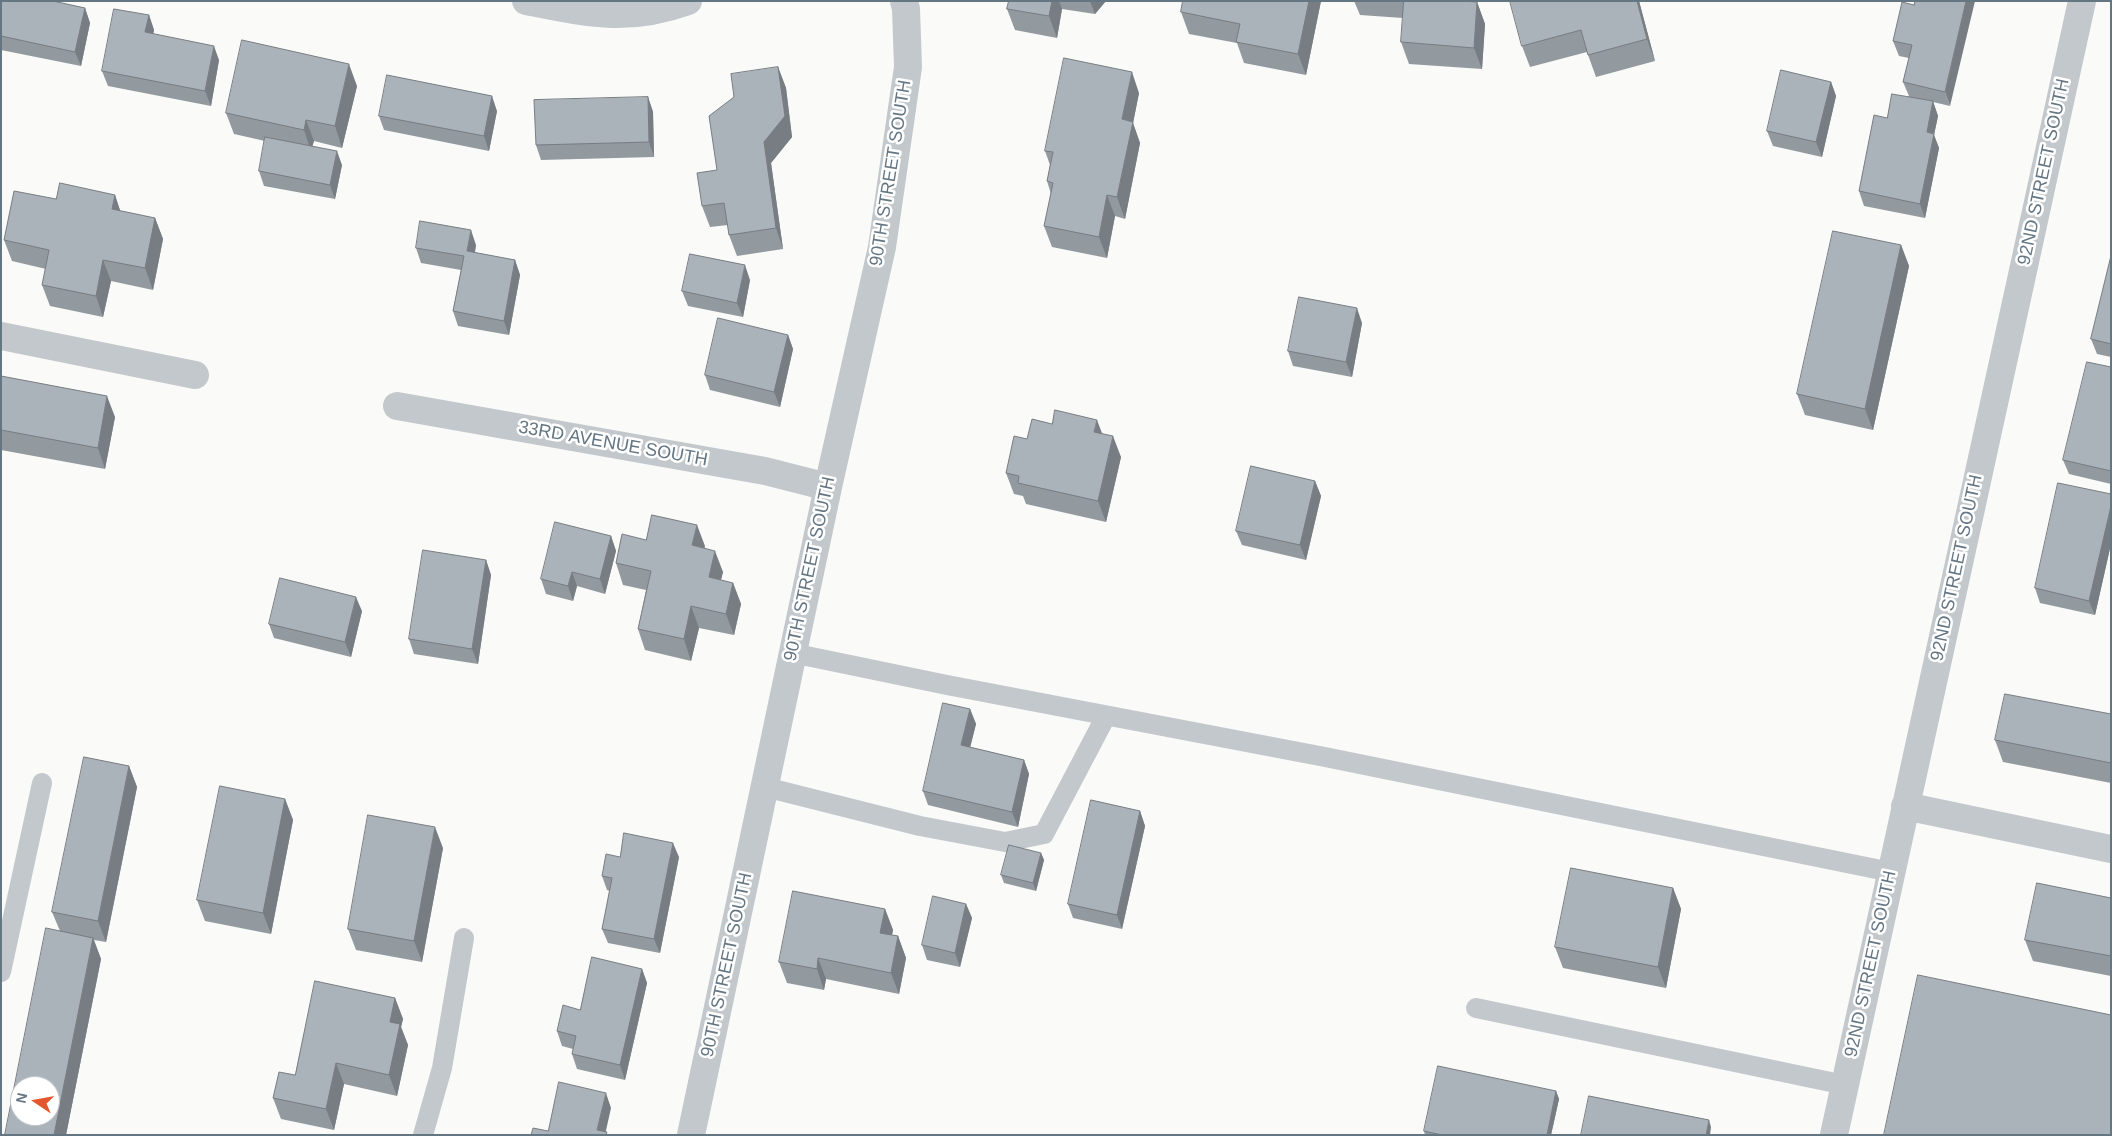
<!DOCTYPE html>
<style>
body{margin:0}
#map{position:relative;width:2112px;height:1136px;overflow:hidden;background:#fafaf8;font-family:Helvetica,sans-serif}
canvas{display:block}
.frame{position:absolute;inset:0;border:2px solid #657683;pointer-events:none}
.north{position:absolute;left:10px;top:1076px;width:50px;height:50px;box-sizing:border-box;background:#fff;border:1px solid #c1c8cd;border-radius:50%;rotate:282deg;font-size:14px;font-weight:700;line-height:20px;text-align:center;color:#657683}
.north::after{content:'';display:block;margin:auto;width:18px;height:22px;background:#e4572e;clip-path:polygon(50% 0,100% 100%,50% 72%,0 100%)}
</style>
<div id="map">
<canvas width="2112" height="1136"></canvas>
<div class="frame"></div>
<div class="north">N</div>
</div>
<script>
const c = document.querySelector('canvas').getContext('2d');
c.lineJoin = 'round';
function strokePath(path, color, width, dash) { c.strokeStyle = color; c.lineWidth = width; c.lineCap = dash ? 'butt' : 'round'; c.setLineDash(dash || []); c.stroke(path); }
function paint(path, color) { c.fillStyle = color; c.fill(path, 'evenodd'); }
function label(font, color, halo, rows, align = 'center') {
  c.font = font + ' Helvetica,sans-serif'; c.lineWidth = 5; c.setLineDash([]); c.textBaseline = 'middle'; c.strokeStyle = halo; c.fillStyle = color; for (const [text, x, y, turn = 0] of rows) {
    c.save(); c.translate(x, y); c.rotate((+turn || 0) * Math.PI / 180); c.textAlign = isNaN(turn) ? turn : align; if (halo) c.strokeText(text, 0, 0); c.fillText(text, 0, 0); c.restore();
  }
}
strokePath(new Path2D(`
 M 792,653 L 947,685 L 1325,757 L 1891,872
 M 765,787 L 920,826 L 1005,842 L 1044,834 L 1106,716
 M 1,972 L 42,783
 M 1476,1008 L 1845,1085
 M 423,1135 L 442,1068 L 464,938`), '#c3c8cc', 20);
strokePath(new Path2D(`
 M 526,1 C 588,13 627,23 688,1
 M 1,336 L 195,375
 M 397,406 L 765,471 L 828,487
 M 1905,806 L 2111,849
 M 691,1135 L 828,487 L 882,247 L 908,67 L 906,9 L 904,1
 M 1834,1135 L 2082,1`), '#c3c8cc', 28);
paint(new Path2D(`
 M 1,1 L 85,8 L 90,23 L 81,66 L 1,50 Z
 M 1009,1 L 1106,1 L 1095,14 L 1062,9 L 1057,38 L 1015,30 L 1007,9 Z
 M 1183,1 L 1321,1 L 1306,75 L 1244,63 L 1237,43 L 1189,34 L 1181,12 Z
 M 1354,1 L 1462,1 L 1477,2 L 1485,24 L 1482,69 L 1409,64 L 1401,42 L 1403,18 L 1360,15 Z
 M 1639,1 L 1655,61 L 1596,77 L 1587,52 L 1530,67 L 1522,46 Z
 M 1914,5 L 1950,106 L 1933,102 L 1938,116 L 1934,135 L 1939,148 L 1925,218 L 1864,206 L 1859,191 L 1887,118 L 1909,96 L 1903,82 L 1909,58 L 1899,56 L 1893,41 Z
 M 149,15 L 154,30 L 153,34 L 219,60 L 211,106 L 108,86 L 102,71 Z
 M 778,67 L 786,88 L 792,137 L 771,163 L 783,249 L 737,256 L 729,235 L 728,225 L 710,227 L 702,206 L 717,170 Z
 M 1831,82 L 1836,96 L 1822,157 L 1773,146 L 1767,131 Z
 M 357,86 L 342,148 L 314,141 L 312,146 L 342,165 L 335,199 L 264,186 L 259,171 L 265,141 L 234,134 L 226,113 Z
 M 1139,93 L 1133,123 L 1140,143 L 1125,219 L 1115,216 L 1107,258 L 1052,247 L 1044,226 L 1051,194 L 1047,181 L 1050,165 L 1045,151 Z
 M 648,97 L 653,112 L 654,157 L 541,160 L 536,145 Z
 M 497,111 L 489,151 L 384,130 L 379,116 Z
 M 115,195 L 120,211 L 155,218 L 163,239 L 153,290 L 111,281 L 103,317 L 50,306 L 42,285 L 46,269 L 12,261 L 4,240 L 56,199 Z
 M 476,245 L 475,253 L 515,260 L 520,275 L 509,335 L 458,326 L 453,311 L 461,270 L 421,263 L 416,248 Z
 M 1901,245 L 1909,266 L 1873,430 L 1805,415 L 1797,394 Z
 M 2111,256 L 2111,357 L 2097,354 L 2091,339 Z
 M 750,280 L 743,317 L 688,306 L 682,291 Z
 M 1362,323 L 1352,377 L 1293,366 L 1288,351 Z
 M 788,335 L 793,349 L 780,407 L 710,390 L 705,375 Z
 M 2111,367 L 2111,484 L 2069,474 L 2063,460 Z
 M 1,376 L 115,417 L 105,469 L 1,450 Z
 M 1102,434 L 1121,457 L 1106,522 L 1026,504 L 1023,496 L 1014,494 L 1006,473 L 1027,439 Z
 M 1315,481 L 1321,496 L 1306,560 L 1242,545 L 1236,531 Z
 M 2111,494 L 2111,544 L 2095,615 L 2040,603 L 2035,588 Z
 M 611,536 L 616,551 L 605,594 L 577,586 L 573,601 L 546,594 L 541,579 Z
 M 646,540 L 705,546 L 704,548 L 723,572 L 721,580 L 733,583 L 741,604 L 734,635 L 699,628 L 691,661 L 645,650 L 638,629 L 646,590 L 623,585 L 616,563 Z
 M 486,560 L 491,575 L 478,664 L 414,654 L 409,639 Z
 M 362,611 L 351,657 L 274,638 L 269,624 Z
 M 970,709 L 976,724 L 970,747 L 1024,760 L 1029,774 L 1018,827 L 928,805 L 923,791 Z
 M 2111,714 L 2111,783 L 2003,762 L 1995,740 Z
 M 129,766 L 137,787 L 106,942 L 94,940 L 101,959 L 66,1135 L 5,1135 L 60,931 L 52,912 Z
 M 285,799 L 293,820 L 271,934 L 205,921 L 197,900 Z
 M 1140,811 L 1145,826 L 1122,929 L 1073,918 L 1068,904 Z
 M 443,848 L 422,962 L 356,950 L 348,929 Z
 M 1041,853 L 1044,860 L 1036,891 L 1004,883 L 1001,875 Z
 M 620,857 L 679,857 L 660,953 L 608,943 L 602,929 L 610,891 L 607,890 L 602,876 Z
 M 1673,888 L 1681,909 L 1666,988 L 1563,968 L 1555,947 Z
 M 2111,898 L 2111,976 L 2033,961 L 2025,940 Z
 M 966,904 L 972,918 L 960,967 L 927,960 L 922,945 Z
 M 885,909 L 893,930 L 892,935 L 898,936 L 906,958 L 899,994 L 826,979 L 824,990 L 787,983 L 779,962 Z
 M 642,969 L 647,983 L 625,1080 L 577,1069 L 572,1054 L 573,1049 L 562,1046 L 557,1031 L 580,1010 Z
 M 395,998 L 403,1019 L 401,1027 L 408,1045 L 397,1096 L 344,1084 L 334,1130 L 281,1119 L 273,1098 L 295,1075 Z
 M 1556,1091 L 1559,1099 L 1551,1135 L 1425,1135 L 1424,1131 Z`), '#929a9f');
paint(new Path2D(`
 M 1052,1 L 1059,1 L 1062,9 L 1057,38 L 1049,16 Z
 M 1090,1 L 1106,1 L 1095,14 Z
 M 1309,1 L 1321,1 L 1306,75 L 1298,54 Z
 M 1637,1 L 1639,1 L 1655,61 L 1647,39 Z
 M 1966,1 L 1975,1 L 1950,106 L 1945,92 Z
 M 1477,2 L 1485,24 L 1482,69 L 1474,48 Z
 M 85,8 L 90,23 L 81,66 L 75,52 Z
 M 149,15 L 154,30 L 151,47 L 145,32 Z
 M 214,46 L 219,60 L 211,106 L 205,91 Z
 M 349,64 L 357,86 L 342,148 L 335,126 Z
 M 778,67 L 786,88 L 792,137 L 771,163 L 783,249 L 776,228 L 764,142 Z
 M 1132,72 L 1139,93 L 1133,123 L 1140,143 L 1125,219 L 1117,197 L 1122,119 Z
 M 1831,82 L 1836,96 L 1822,157 L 1816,142 Z
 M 492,96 L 497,111 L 489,151 L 484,136 Z
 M 648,97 L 653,112 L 654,157 L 649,142 Z
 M 1933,101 L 1938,116 L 1934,135 L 1939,148 L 1925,218 L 1920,204 L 1927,132 Z
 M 306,120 L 314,141 L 311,151 L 304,130 Z
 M 337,151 L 342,165 L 335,199 L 330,185 Z
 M 115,195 L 122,216 L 112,209 Z
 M 1107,195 L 1115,216 L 1107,258 L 1099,237 Z
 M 155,218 L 163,239 L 153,290 L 145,268 Z
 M 471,230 L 476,245 L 472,266 L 467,251 Z
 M 1901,245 L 1909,266 L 1873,430 L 1865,409 Z
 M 103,260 L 111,281 L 103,317 L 96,296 Z
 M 515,260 L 520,275 L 509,335 L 504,321 Z
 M 745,265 L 750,280 L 743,317 L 737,303 Z
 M 1357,308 L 1362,323 L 1352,377 L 1346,362 Z
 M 788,335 L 793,349 L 780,407 L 774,392 Z
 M 107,396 L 115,417 L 105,469 L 98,448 Z
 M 1097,420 L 1105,441 L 1094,432 Z
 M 1113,436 L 1121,457 L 1106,522 L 1098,501 Z
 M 1315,481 L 1321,496 L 1306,560 L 1300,545 Z
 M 2111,506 L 2111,544 L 2095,615 L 2089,601 Z
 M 697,525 L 705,546 L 700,567 L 692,545 Z
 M 611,536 L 616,551 L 605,594 L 600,579 Z
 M 715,551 L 723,572 L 716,598 L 709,577 Z
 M 486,560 L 491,575 L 478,664 L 472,649 Z
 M 572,572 L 577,586 L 573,601 L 568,586 Z
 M 733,583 L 741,604 L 734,635 L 726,614 Z
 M 356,597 L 362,611 L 351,657 L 345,642 Z
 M 691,606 L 699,628 L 691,661 L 684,639 Z
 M 970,709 L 976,724 L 967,760 L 961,745 Z
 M 1024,760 L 1029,774 L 1018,827 L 1012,812 Z
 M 129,766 L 137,787 L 106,942 L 98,921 Z
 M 285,799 L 293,820 L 271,934 L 263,913 Z
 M 1140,811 L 1145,826 L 1122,929 L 1117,915 Z
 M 435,827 L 443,848 L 422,962 L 414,941 Z
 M 673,843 L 679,857 L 660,953 L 654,939 Z
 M 1041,853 L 1044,860 L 1036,891 L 1033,883 Z
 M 1673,888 L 1681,909 L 1666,988 L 1658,967 Z
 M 966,904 L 972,918 L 960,967 L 955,953 Z
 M 885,909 L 893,930 L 888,954 L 880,933 Z
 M 898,936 L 906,958 L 899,994 L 891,973 Z
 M 93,938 L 101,959 L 66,1135 L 54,1135 Z
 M 818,958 L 826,979 L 824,990 L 817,969 Z
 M 642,969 L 647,983 L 625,1080 L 620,1065 Z
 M 395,998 L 403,1019 L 401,1027 L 408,1045 L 397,1096 L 389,1075 L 390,1022 Z
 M 336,1063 L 344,1084 L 334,1130 L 326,1109 Z
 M 1556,1091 L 1559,1099 L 1551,1135 L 1547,1135 Z
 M 606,1093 L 611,1108 L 605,1135 L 597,1130 Z
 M 1709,1120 L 1711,1127 L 1710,1135 L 1706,1135 Z`), '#777d82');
const building = new Path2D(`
 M 1,1 L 53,1 L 85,8 L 75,52 L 1,36 Z
 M 1009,1 L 1052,1 L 1049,16 L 1007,9 Z
 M 1183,1 L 1309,1 L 1298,54 L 1236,42 L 1240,24 L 1181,12 Z
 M 1404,1 L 1462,1 L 1477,2 L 1474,48 L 1401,42 Z
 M 1510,1 L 1637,1 L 1647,39 L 1588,55 L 1581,30 L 1522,46 Z
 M 1915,1 L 1966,1 L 1945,92 L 1903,82 L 1912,45 L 1893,41 L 1902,2 L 1914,5 Z
 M 114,9 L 149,15 L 145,32 L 214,46 L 205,91 L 102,71 Z
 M 242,40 L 349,64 L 335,126 L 306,120 L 304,130 L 226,113 Z
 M 1064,58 L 1132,72 L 1122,119 L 1133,122 L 1117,197 L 1107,195 L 1099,237 L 1044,226 L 1053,183 L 1047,181 L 1053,152 L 1045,151 Z
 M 778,67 L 785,116 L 764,142 L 776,228 L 729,235 L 724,203 L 702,206 L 697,173 L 717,170 L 709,116 L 734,97 L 731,74 Z
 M 1781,70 L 1831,82 L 1816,142 L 1767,131 Z
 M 387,75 L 492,96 L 484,136 L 379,116 Z
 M 1892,94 L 1933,101 L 1927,132 L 1934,134 L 1920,204 L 1859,191 L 1874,115 L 1887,118 Z
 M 648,97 L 649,142 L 536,145 L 534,100 Z
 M 265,137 L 337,151 L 330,185 L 259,171 Z
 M 60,183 L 115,195 L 112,209 L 155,218 L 145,268 L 103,260 L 96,296 L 42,285 L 49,250 L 4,240 L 14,191 L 56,199 Z
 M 420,221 L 471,230 L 467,251 L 515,260 L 504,321 L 453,311 L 464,256 L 416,248 Z
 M 1833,231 L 1901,245 L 1865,409 L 1797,394 Z
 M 690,254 L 745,265 L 737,303 L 682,291 Z
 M 2111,256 L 2111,344 L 2091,339 Z
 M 1299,297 L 1357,308 L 1346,362 L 1288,351 Z
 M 718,318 L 788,335 L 774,392 L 705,375 Z
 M 2087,362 L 2111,367 L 2111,471 L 2063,460 Z
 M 1,376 L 107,396 L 98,448 L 1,430 Z
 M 1055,410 L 1097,420 L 1094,432 L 1113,436 L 1098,501 L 1018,483 L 1019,476 L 1006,473 L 1014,436 L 1027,439 L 1032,419 L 1052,424 Z
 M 1251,466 L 1315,481 L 1300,545 L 1236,531 Z
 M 2058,483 L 2111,494 L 2111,506 L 2089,601 L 2035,588 Z
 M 652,515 L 697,525 L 692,545 L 715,551 L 709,577 L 733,583 L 726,614 L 691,606 L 684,639 L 638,629 L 651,571 L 616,563 L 622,534 L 646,540 Z
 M 555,522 L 611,536 L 600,579 L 572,572 L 568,586 L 541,579 Z
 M 423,550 L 486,560 L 472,649 L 409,639 Z
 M 280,578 L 356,597 L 345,642 L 269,624 Z
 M 2005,694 L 2111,714 L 2111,763 L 1995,740 Z
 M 943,703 L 970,709 L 961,745 L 1024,760 L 1012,812 L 923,791 Z
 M 84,757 L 129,766 L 98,921 L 52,912 Z
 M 220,786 L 285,799 L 263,913 L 197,900 Z
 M 1091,800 L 1140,811 L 1117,915 L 1068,904 Z
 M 368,815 L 435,827 L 414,941 L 348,929 Z
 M 624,833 L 673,843 L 654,939 L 602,929 L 612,878 L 602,876 L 606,854 L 620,857 Z
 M 1009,845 L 1041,853 L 1033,883 L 1001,875 Z
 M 1571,868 L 1673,888 L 1658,967 L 1555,947 Z
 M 2037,883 L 2111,898 L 2111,956 L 2025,940 Z
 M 793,891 L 885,909 L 880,933 L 898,936 L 891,973 L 818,958 L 817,969 L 779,962 Z
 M 933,896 L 966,904 L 955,953 L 922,945 Z
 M 46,928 L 93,938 L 54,1135 L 5,1135 ZM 20,1086 L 50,1086 L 50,1116 L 20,1116 Z
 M 592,957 L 642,969 L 620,1065 L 572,1054 L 576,1036 L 557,1031 L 563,1005 L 580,1010 Z
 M 1918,975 L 2111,1015 L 2111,1135 L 1884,1135 Z
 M 315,981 L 395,998 L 390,1022 L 400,1024 L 389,1075 L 336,1063 L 326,1109 L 273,1098 L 279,1072 L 295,1075 Z
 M 1438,1066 L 1556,1091 L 1547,1135 L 1442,1135 L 1424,1131 Z
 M 559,1082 L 606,1093 L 597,1130 L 607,1132 L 606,1135 L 531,1135 L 533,1128 L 548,1131 Z
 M 1589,1096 L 1709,1120 L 1706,1135 L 1581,1135 Z`);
paint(building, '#aab3b9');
strokePath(building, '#777d82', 1);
label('18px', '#657683', '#fff', [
 ["92ND STREET SOUTH",2044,172,-78],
 ["90TH STREET SOUTH",891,173,-81],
 ["33RD AVENUE SOUTH",613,444,10],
 ["92ND STREET SOUTH",1957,568,-78],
 ["90TH STREET SOUTH",810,569,-78],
 ["92ND STREET SOUTH",1871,964,-78],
 ["90TH STREET SOUTH",727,965,-78]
]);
</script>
